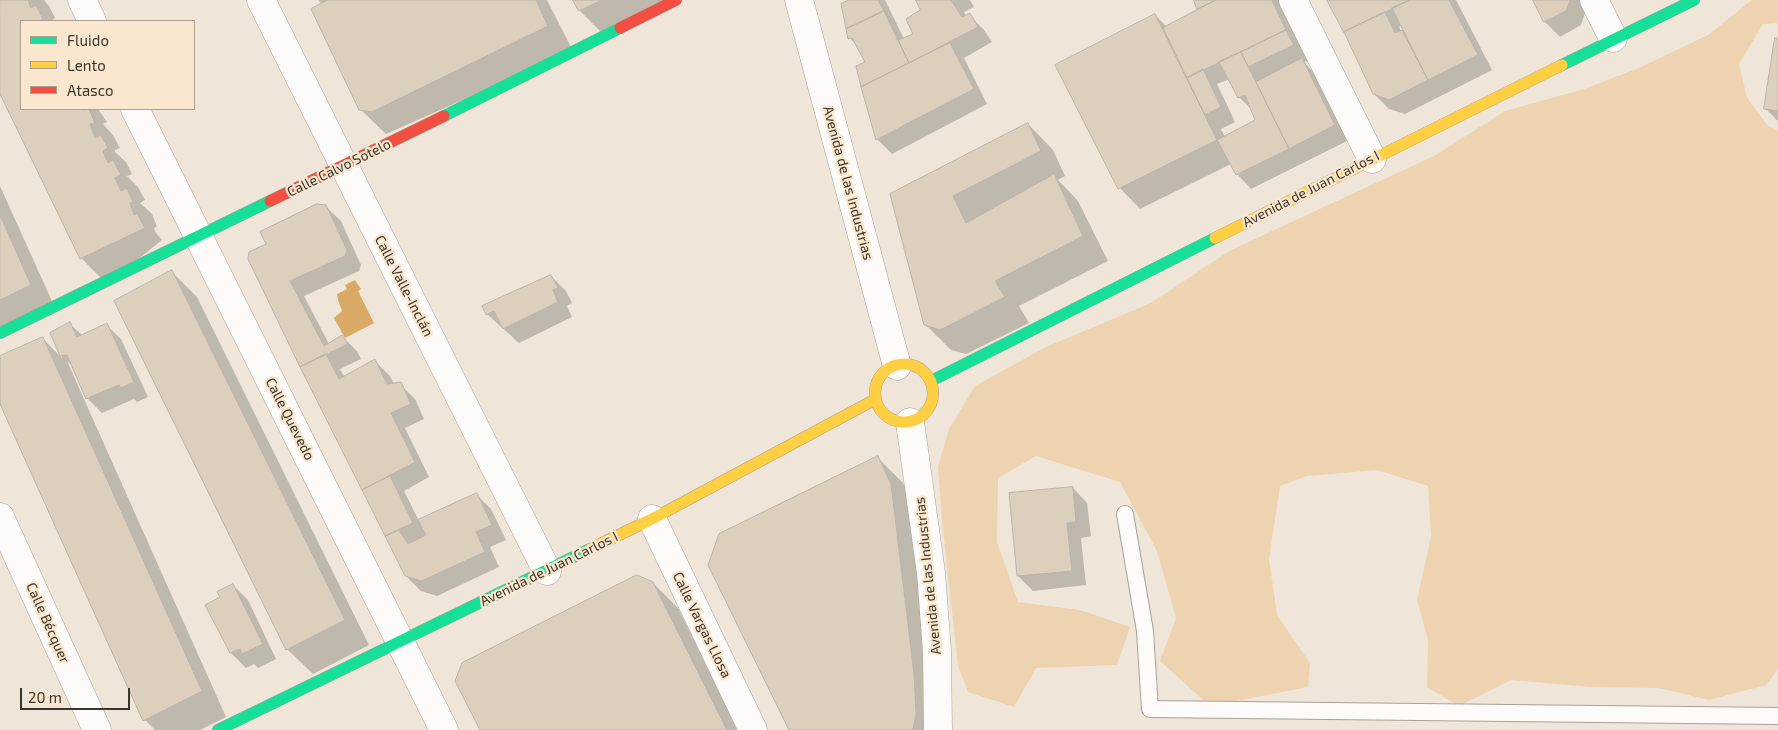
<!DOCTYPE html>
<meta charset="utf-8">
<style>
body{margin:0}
#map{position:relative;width:1778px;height:730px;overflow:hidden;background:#efe6d9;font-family:"Exo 2",sans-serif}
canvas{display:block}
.legend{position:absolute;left:20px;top:20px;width:175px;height:90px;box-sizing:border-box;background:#f9e7cf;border:1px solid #ada08e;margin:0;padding:6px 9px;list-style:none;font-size:15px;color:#3c352c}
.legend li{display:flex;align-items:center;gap:10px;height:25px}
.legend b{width:25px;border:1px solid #ada08e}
.scale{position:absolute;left:20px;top:688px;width:110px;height:22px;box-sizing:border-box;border:2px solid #3c352c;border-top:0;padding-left:6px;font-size:15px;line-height:18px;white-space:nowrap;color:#3c352c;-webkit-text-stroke:4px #f9e7cf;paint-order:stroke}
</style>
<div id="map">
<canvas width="1778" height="730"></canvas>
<ul class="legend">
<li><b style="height:6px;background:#16e098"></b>Fluido</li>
<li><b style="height:6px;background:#ffcf43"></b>Lento</li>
<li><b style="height:6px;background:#f24e42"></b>Atasco</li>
</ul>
<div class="scale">20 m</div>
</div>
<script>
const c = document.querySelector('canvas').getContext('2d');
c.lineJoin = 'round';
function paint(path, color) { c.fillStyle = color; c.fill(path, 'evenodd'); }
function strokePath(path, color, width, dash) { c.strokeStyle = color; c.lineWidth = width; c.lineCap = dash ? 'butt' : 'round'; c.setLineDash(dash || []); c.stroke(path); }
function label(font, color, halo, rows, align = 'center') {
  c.font = font + ' "Exo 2",sans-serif'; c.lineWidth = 4.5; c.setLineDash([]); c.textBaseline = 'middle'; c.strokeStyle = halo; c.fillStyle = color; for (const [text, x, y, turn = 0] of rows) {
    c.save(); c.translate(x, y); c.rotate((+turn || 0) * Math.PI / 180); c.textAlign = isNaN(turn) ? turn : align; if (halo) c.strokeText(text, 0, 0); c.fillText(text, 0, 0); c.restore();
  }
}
paint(new Path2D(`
 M 1752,0 L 1778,0 L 1778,23 L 1763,24 L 1739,64 L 1747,98 L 1768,126 L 1778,130 L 1778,669 L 1766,685 L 1709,700 L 1659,688 L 1592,687 L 1511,680 L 1459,706 L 1427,687 L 1428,640 L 1417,600 L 1431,536 L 1428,486 L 1377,470 L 1307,476 L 1280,486 L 1269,559 L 1277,615 L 1310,663 L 1308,687 L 1210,706 L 1160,661 L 1176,618 L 1157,551 L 1120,482 L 1036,456 L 998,478 L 997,542 L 1018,602 L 1080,610 L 1130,627 L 1117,665 L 1036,668 L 1014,707 L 968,692 L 958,666 L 942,521 L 938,467 L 949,429 L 975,386 L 1046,347 L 1151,303 L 1229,251 L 1434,156 L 1505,111 L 1584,89 L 1639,68 L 1708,35 Z`), '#edd3b0');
paint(new Path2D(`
 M 355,280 L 361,289 L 358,291 L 374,323 L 345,338 L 334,318 L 342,311 L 338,300 L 337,294 L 347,289 L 345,285 Z`), '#d8aa65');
paint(new Path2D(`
 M 0,0 L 44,0 L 49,6 L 55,18 L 51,21 L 21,21 L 21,109 L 98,109 L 107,122 L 103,124 L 113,135 L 120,148 L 115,150 L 115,152 L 126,162 L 132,174 L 127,176 L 138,187 L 145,200 L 140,203 L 152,214 L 157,227 L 154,228 L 156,233 L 162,240 L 107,284 L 81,258 L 0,91 Z
 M 318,0 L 547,0 L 573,51 L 386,134 L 360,109 L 322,4 Z
 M 574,0 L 678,0 L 605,36 L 580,11 Z
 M 850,0 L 885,0 L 904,39 L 915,34 L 922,11 L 916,0 L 970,0 L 974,7 L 964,12 L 966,16 L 969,15 L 984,30 L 992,42 L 964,58 L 987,104 L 892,154 L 877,139 L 857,67 L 866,62 L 858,47 L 850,38 Z
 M 1195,0 L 1279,0 L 1308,61 L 1304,62 L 1316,75 L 1349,140 L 1251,189 L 1237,174 L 1231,164 L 1140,209 L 1120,188 L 1155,15 L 1167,27 L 1199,10 ZM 1230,79 L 1239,97 L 1252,110 L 1256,120 L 1225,137 L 1221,129 L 1235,122 L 1217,84 Z
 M 1329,0 L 1456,0 L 1492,70 L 1405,114 L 1389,109 L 1374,94 ZM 1401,25 L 1403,30 L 1401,31 L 1399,27 Z
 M 1534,0 L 1581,0 L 1586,10 L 1581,25 L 1560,37 L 1545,22 Z
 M 1778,40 L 1778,121 L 1766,109 Z
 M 1028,124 L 1053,150 L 1065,176 L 1058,180 L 1078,201 L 1108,261 L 1019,306 L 1029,323 L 966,354 L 951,350 L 925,324 L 891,194 Z
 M 0,186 L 56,310 L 0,337 Z
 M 325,206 L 341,221 L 361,265 L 359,271 L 304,296 L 329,344 L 342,336 L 357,351 L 361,359 L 340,369 L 345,378 L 375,361 L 390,376 L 394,384 L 400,384 L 415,399 L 424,419 L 405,428 L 429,477 L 404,491 L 419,521 L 476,494 L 491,509 L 506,540 L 490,547 L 499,567 L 437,596 L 421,591 L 406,576 L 249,259 L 267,245 Z
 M 172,272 L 197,297 L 369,645 L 313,674 L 287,649 Z
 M 551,276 L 566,291 L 572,303 L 567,306 L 572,317 L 519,343 L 487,314 Z
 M 70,324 L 83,336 L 106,325 L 121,339 L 148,397 L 137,402 L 134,399 L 102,413 L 87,398 L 74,368 L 67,361 L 226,717 L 200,730 L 155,730 L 145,720 L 0,401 L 0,358 L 42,338 L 62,358 L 51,333 Z
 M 878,458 L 903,483 L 916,510 L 940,730 L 790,730 Z
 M 1073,488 L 1087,503 L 1091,536 L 1081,538 L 1086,585 L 1033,591 L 1018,576 Z
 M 653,583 L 678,608 L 738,730 L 481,730 Z
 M 233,585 L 248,600 L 276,659 L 258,668 L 254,664 L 246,668 L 231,653 L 207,605 L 222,598 Z`), '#0003');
const building = new Path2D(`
 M 0,0 L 28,0 L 31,8 L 36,5 L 43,19 L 40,21 L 21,21 L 21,109 L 83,109 L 83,110 L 89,109 L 95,123 L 90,124 L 95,138 L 101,135 L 108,148 L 103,151 L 108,163 L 113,160 L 121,175 L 115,178 L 121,191 L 127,188 L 133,202 L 130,203 L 134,215 L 137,213 L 145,228 L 80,259 L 0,94 Z
 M 328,0 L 536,0 L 548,26 L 372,112 L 359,110 L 311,9 Z
 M 573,0 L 602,0 L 579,11 Z
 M 849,0 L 878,0 L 884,11 L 846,29 L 841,4 Z
 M 916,0 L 951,0 L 962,17 L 970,13 L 978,27 L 909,63 L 898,40 L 913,34 L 906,19 L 920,10 Z
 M 1194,0 L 1216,0 L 1197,9 Z
 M 1216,0 L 1272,0 L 1286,30 L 1187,78 L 1163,28 Z
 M 1327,0 L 1410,0 L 1344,32 Z
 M 1410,0 L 1449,0 L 1478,55 L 1428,80 L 1392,8 Z
 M 1533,0 L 1570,0 L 1566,11 L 1544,22 Z
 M 884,11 L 909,63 L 861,87 L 856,66 L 865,62 L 852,38 L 848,39 L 846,29 Z
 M 1385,12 L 1395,33 L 1402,30 L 1428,80 L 1389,100 L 1373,94 L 1344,32 Z
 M 1155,14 L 1217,140 L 1118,189 L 1055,65 Z
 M 1286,30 L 1294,45 L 1248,67 L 1241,52 Z
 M 1775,38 L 1778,38 L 1778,111 L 1764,109 Z
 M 950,43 L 974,89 L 876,140 L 861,87 Z
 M 1241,52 L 1289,149 L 1236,175 L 1217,140 L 1255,120 L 1245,95 L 1238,98 L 1219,62 Z
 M 1302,58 L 1335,125 L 1289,149 L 1256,82 Z
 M 1203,69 L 1221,107 L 1205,115 L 1187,78 Z
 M 1028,123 L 1041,151 L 953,196 L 966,223 L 1054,174 L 1083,236 L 995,281 L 1005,297 L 940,330 L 924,325 L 890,194 Z
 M 317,204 L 326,205 L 347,250 L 345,256 L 290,281 L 324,346 L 342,335 L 348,344 L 300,367 L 248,259 L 249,252 L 266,244 L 260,232 Z
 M 0,215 L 31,285 L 0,300 Z
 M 172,270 L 345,620 L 286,650 L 114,301 Z
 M 551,275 L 558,288 L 553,290 L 558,302 L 503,329 L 494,311 L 486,315 L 482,306 Z
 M 70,322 L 77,337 L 107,323 L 134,382 L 121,388 L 119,385 L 86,399 L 67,355 L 60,356 L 50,333 Z
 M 43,337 L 202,691 L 143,721 L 0,404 L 0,356 Z
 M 326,354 L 339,379 L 375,359 L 387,384 L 401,382 L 411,404 L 391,413 L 415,462 L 362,490 L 300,367 Z
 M 878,456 L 891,484 L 914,673 L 916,714 L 913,730 L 789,730 L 708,565 L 719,534 Z
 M 390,476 L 413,523 L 385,536 L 362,490 Z
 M 1073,487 L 1076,522 L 1067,523 L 1072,571 L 1017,576 L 1009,493 Z
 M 477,493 L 492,525 L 476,532 L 485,552 L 421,581 L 405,576 L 385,536 L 399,530 L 408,544 L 426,535 L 418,520 Z
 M 637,575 L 653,582 L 727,730 L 480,730 L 455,681 L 462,663 Z
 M 233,584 L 263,644 L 242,654 L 240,649 L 230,653 L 205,605 L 220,597 L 217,592 Z`);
paint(building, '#ddcfbd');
strokePath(building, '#bab3a9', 1);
const lane = new Path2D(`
 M 1125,514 L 1145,631 L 1150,709 L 1778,716`);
const street = new Path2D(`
 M 82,0 L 92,21
 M 261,0 L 547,571
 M 799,0 L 897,366
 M 1293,0 L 1372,159
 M 1594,0 L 1613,38
 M 135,109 L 444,730
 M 910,422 L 931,573 L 937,651 L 938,730
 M 0,517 L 97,730
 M 652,519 L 753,730`);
const fast = new Path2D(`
 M 1562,65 L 1694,0
 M 444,116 L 620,28
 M 0,333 L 270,201
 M 931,381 L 1215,238
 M 218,730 L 590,549`);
const slow = new Path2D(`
 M 1215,238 L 1562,65
 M875 393a29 29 0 1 1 58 0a29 29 0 1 1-58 0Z
 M 590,549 L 652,519 L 876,399`);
const jam = new Path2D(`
 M 620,28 L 676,0
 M 270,201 L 444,116`);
strokePath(lane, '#a8a197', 18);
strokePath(street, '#a8a197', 29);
strokePath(fast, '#a8a197', 12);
strokePath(slow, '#a8a197', 12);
strokePath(jam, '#a8a197', 12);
strokePath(lane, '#fdfbf9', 16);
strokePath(street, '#fdfbf9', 28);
strokePath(fast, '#16e098', 11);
strokePath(slow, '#ffcf43', 11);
strokePath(jam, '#f24e42', 11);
label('14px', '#3c352c', '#f9e7cf', [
 ["Calle Calvo Sotelo",339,168,-26],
 ["Avenida de las Industrias",848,183,75],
 ["Avenida de Juan Carlos I",1311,189,-27],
 ["Calle Valle-Inclán",404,286,63],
 ["Calle Quevedo",290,419,63],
 ["Avenida de Juan Carlos I",549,569,-26],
 ["Avenida de las Industrias",928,576,-96],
 ["Calle Bécquer",48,623,66],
 ["Calle Vargas Llosa",702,625,64]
]);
</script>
